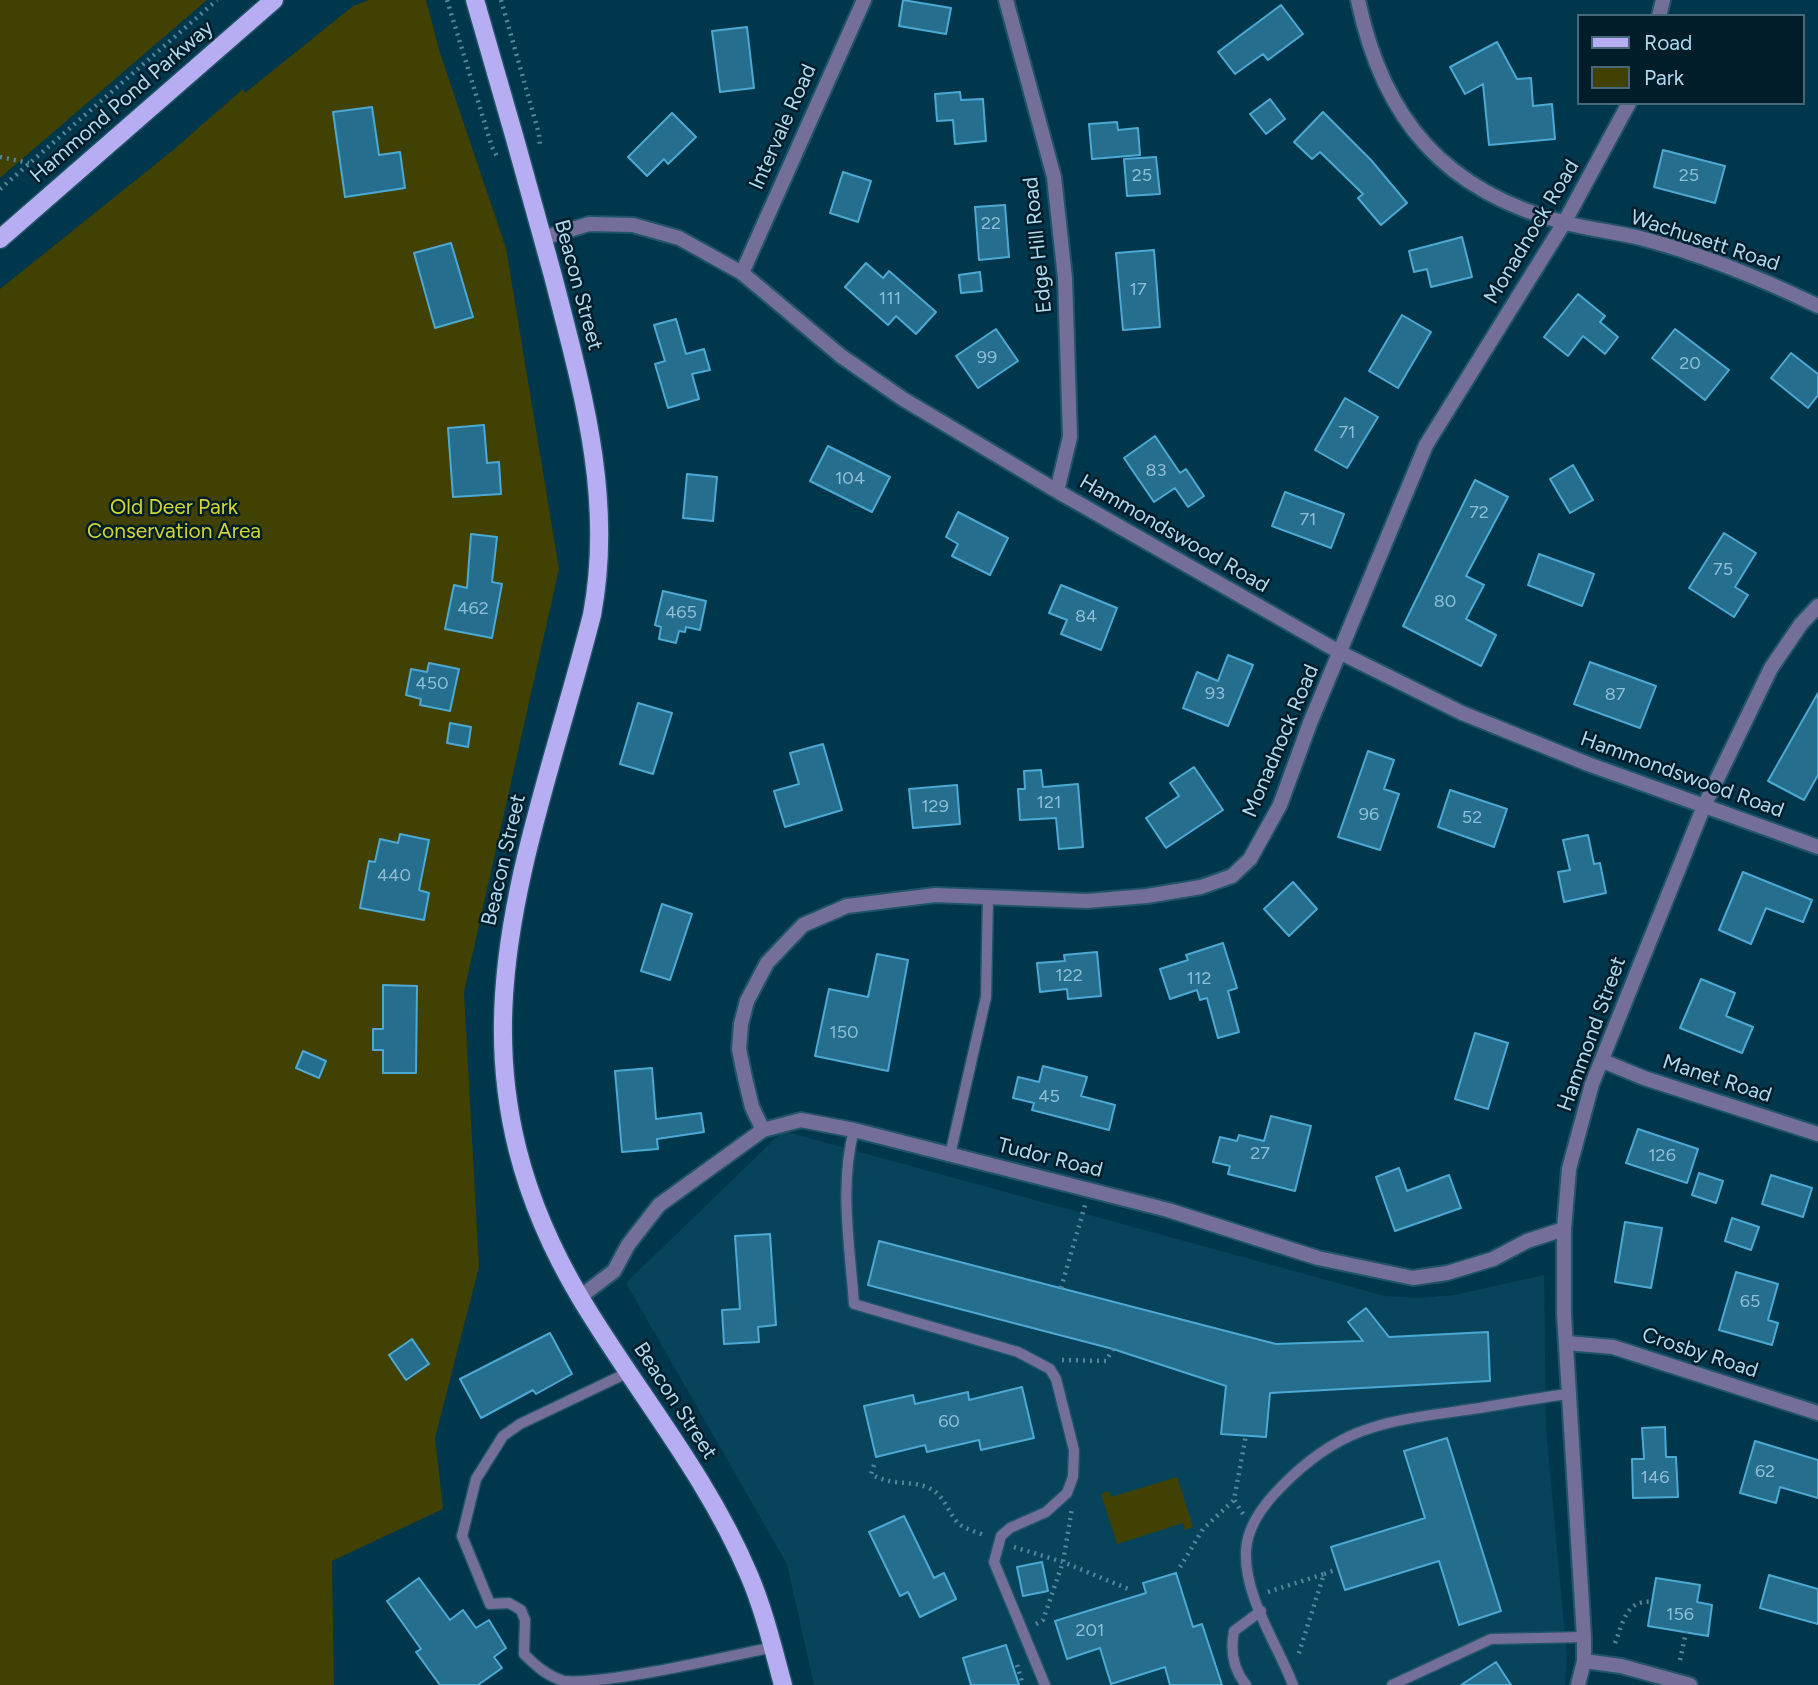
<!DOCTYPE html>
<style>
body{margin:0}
#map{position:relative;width:1818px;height:1685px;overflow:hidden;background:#00374c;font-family:Figtree,sans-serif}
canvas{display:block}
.legend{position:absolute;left:1577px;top:14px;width:228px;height:91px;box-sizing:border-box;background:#001d29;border:2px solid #466878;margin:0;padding:9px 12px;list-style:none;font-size:21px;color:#afd9ef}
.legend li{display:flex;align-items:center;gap:14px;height:35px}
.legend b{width:35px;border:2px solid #466878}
</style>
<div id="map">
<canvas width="1818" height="1685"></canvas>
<ul class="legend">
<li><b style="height:9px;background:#b7adf2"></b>Road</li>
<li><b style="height:19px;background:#404102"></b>Park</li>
</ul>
</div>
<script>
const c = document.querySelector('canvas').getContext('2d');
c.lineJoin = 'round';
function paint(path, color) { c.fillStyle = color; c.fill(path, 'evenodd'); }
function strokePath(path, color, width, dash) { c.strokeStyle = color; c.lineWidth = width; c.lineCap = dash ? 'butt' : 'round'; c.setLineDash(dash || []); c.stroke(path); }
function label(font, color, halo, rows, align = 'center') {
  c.font = font + ' Figtree,sans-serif'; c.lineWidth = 5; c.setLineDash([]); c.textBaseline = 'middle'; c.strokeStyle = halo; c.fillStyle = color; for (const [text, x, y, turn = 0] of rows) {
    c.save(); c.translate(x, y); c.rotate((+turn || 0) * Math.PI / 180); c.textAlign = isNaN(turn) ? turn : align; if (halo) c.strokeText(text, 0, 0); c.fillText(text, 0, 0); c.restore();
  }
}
paint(new Path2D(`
 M 783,1131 L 1385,1296 L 1418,1298 L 1455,1295 L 1544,1275 L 1546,1428 L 1567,1658 L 1565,1685 L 814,1685 L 787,1564 L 626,1283 Z`), '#07445b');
paint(new Path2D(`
 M 0,0 L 207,0 L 0,178 Z
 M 369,0 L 426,0 L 440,53 L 506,248 L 559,569 L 464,992 L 479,1267 L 435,1438 L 443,1509 L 332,1561 L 334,1685 L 0,1685 L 0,289 L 172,151 L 243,89 L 245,93 L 353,6 Z
 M 1177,1477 L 1193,1527 L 1185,1530 L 1183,1523 L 1117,1544 L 1101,1494 L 1109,1491 L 1111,1497 Z`), '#404102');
const building = new Path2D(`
 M 903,0 L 951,8 L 946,34 L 899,26 Z
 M 1281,5 L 1303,34 L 1268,60 L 1263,54 L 1235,74 L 1218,52 Z
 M 747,27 L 754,88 L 720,92 L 712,31 Z
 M 1497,42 L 1517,79 L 1531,78 L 1533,106 L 1552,104 L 1555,139 L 1489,145 L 1483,84 L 1465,94 L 1450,67 Z
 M 960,92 L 961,100 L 983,99 L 986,141 L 955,144 L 953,120 L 937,121 L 935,94 Z
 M 1270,99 L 1285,119 L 1266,134 L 1250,114 Z
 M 372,107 L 379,155 L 400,152 L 405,188 L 345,197 L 333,112 Z
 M 1323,112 L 1371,160 L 1407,203 L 1381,225 L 1358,198 L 1363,194 L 1320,152 L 1312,159 L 1294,142 Z
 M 672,113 L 696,137 L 668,164 L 664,159 L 647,176 L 628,157 Z
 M 1117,122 L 1118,130 L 1138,128 L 1140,155 L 1092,159 L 1089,124 Z
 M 1663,150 L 1725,166 L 1715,203 L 1654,187 Z
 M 1156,157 L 1160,194 L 1127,196 L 1124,159 Z
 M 843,172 L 871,181 L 858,222 L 830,213 Z
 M 1005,205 L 1009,257 L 979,260 L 975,207 Z
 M 1462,237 L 1472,277 L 1431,287 L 1427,269 L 1414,272 L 1409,251 Z
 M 451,243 L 473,317 L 435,328 L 414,253 Z
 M 1154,250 L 1160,327 L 1123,330 L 1116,253 Z
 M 866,263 L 883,278 L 889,271 L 936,312 L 916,334 L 896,316 L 888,325 L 845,287 Z
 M 980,272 L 982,291 L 961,293 L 959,275 Z
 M 1578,294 L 1605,316 L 1600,322 L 1618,337 L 1605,354 L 1583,336 L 1568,356 L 1544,337 Z
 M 1402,315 L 1431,332 L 1398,388 L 1369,371 Z
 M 676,319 L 686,354 L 704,349 L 710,370 L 692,374 L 699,399 L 668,408 L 655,364 L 665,361 L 654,325 Z
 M 996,329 L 1018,361 L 978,388 L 956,356 Z
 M 1675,329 L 1729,370 L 1705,400 L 1652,358 Z
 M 1791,353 L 1818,374 L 1818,395 L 1808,408 L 1771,378 Z
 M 1345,398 L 1378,417 L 1347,468 L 1315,450 Z
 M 484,425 L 487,463 L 499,462 L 501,494 L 453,497 L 448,428 Z
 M 1155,436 L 1180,473 L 1186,469 L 1204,496 L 1188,507 L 1175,488 L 1154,502 L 1124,458 Z
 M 828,446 L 890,477 L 872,512 L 810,481 Z
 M 1573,465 L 1593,500 L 1570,513 L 1550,479 Z
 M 687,474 L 717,477 L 713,521 L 683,518 Z
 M 1475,480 L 1508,497 L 1466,576 L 1484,585 L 1466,619 L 1496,635 L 1481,666 L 1403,626 Z
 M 1285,492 L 1344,514 L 1331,548 L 1272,526 Z
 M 958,512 L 1008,538 L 990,575 L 952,556 L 958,544 L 946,537 Z
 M 1724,533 L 1756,553 L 1735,587 L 1748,595 L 1734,617 L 1689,588 Z
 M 471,534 L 497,537 L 492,582 L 502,584 L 492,638 L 445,629 L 454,585 L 467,588 Z
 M 1539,554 L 1594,574 L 1582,606 L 1528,585 Z
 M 1061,585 L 1117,608 L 1101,650 L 1061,634 L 1067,620 L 1049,613 Z
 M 663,591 L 706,601 L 700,630 L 686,627 L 685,632 L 679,631 L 676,643 L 659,639 L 661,627 L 655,625 Z
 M 1228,655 L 1253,665 L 1228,726 L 1183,708 L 1197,672 L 1218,681 Z
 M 1590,662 L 1656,686 L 1640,728 L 1574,704 Z
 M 429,663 L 459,669 L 450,711 L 420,705 L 421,699 L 406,695 L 411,669 L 427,672 Z
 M 1818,693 L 1818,775 L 1804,800 L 1768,781 Z
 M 638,703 L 672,713 L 653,774 L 620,764 Z
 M 450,723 L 471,727 L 468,747 L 447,743 Z
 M 823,744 L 842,810 L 785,827 L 774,791 L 799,784 L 790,753 Z
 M 1368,751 L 1394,760 L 1384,789 L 1399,794 L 1380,850 L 1338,837 Z
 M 1194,767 L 1223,810 L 1166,848 L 1146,818 L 1179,796 L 1170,783 Z
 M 1041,770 L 1043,787 L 1078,784 L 1083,847 L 1059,849 L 1056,818 L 1020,820 L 1018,789 L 1025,789 L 1024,771 Z
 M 957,785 L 960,824 L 913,828 L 909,789 Z
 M 1450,790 L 1507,809 L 1494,847 L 1438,827 Z
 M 400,834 L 429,840 L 419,890 L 429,893 L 424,920 L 360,908 L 369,861 L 375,862 L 380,839 L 398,843 Z
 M 1588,835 L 1594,864 L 1600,863 L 1606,893 L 1564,902 L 1558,872 L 1570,870 L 1563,840 Z
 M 1743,872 L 1812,900 L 1803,922 L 1766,908 L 1751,944 L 1719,930 Z
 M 1293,882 L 1317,909 L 1289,936 L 1264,909 Z
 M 662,904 L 692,914 L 670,980 L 641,971 Z
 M 1223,943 L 1237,988 L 1228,991 L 1239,1032 L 1218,1038 L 1207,998 L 1200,1000 L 1197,990 L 1170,999 L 1160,969 L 1188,960 L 1186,955 Z
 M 1097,952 L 1101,996 L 1068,999 L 1067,989 L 1040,992 L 1037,963 L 1065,961 L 1064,955 Z
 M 877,954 L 908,960 L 888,1071 L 815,1056 L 829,989 L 868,997 Z
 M 1701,979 L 1735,993 L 1726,1016 L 1753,1027 L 1742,1053 L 1680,1028 Z
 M 383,985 L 417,986 L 416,1073 L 383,1073 L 383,1050 L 373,1050 L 373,1029 L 383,1029 Z
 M 1475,1033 L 1508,1043 L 1488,1109 L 1455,1099 Z
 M 303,1051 L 326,1061 L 319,1078 L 296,1068 Z
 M 1043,1066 L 1087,1077 L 1081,1096 L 1115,1105 L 1109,1130 L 1032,1110 L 1034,1103 L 1013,1098 L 1018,1077 L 1039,1082 Z
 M 652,1068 L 656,1119 L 701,1113 L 704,1132 L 657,1139 L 658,1149 L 622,1152 L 615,1071 Z
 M 1271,1116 L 1311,1126 L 1295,1191 L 1228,1174 L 1230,1166 L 1213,1162 L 1220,1137 L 1237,1141 L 1239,1135 L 1264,1141 Z
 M 1638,1129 L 1698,1149 L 1687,1183 L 1626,1163 Z
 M 1399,1168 L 1407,1191 L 1449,1175 L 1461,1208 L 1395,1231 L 1376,1177 Z
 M 1699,1173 L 1723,1181 L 1716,1203 L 1692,1195 Z
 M 1771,1175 L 1812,1188 L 1803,1217 L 1762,1204 Z
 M 1732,1218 L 1759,1227 L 1751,1250 L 1725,1241 Z
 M 1625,1222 L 1662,1228 L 1651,1288 L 1615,1282 Z
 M 770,1234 L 776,1325 L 758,1327 L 759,1342 L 724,1344 L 722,1310 L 740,1309 L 735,1236 Z
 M 879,1241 L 1276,1344 L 1363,1341 L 1348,1322 L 1366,1308 L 1389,1337 L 1488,1332 L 1490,1381 L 1270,1393 L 1266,1437 L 1221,1434 L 1226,1386 L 1113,1349 L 868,1285 Z
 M 1736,1272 L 1778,1284 L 1768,1320 L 1778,1323 L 1772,1345 L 1719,1330 Z
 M 550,1333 L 572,1374 L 536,1394 L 533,1390 L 481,1418 L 460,1379 Z
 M 412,1339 L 429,1364 L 406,1380 L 389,1355 Z
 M 1022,1387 L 1034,1438 L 981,1450 L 979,1440 L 927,1452 L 925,1445 L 876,1457 L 864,1406 L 913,1395 L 915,1404 L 968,1392 L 969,1400 Z
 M 1665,1427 L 1666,1457 L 1676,1457 L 1678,1497 L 1633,1498 L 1632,1459 L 1644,1459 L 1642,1428 Z
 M 1447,1438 L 1501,1611 L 1459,1625 L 1439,1561 L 1345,1590 L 1331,1547 L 1425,1518 L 1404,1451 Z
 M 1755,1441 L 1818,1460 L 1818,1498 L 1780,1487 L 1776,1503 L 1740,1493 Z
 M 904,1516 L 934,1578 L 944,1573 L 956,1599 L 920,1617 L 908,1592 L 900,1596 L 869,1532 Z
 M 1042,1562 L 1048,1591 L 1023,1596 L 1017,1567 Z
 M 1176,1573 L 1193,1627 L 1202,1624 L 1222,1685 L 1170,1685 L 1165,1667 L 1111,1684 L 1100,1648 L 1067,1659 L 1055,1621 L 1146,1593 L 1143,1583 Z
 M 1769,1575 L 1818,1589 L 1818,1624 L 1760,1608 Z
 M 419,1578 L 450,1620 L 463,1610 L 476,1628 L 489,1620 L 506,1648 L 494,1657 L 502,1668 L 478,1685 L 440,1685 L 416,1652 L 421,1649 L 387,1601 Z
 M 1656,1578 L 1700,1585 L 1697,1602 L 1712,1605 L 1708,1636 L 1648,1626 Z
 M 1006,1645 L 1019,1685 L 971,1685 L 963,1658 Z
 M 1496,1662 L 1511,1685 L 1461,1685 Z`);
paint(building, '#266e8e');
strokePath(building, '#4ca9d3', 2);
const lane = new Path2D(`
 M 854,1130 C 839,1185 850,1248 854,1304 L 1018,1352 L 1050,1369 L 1056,1379 L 1074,1450 L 1073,1477 L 1067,1493 L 1046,1512 L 1010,1528 L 1001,1536 L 994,1562 L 1045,1685
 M 950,1155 L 986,997 L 988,897
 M 629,1372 L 520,1424 L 503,1436 L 476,1479 L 462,1536 L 490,1604 L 509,1603 L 521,1610 L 525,1620 L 524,1654 C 536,1666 547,1676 564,1681 C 606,1685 726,1657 773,1647
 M 1246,1685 C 1233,1669 1230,1651 1234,1631 L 1261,1611
 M 1293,1685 C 1277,1643 1244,1597 1246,1551 C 1247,1526 1264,1504 1281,1487 C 1343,1423 1390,1421 1473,1409 C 1505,1404 1536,1398 1568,1394
 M 1392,1685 L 1491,1639 L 1584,1637`);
const street = new Path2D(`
 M 1006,0 L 1054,177 L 1065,278 L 1070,437 L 1057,491
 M 1358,0 C 1383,120 1445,192 1566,223 C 1592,230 1618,232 1644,239 C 1705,255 1762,279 1818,306
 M 1659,16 L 1663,0
 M 543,238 L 589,224 L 633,225 L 679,238 L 742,273 L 841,356 L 903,399 L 1057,491 L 1341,653 L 1462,713 L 1588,764 L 1818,847
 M 742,273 L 864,0
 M 1603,1061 L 1644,1078 L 1818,1134
 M 763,1130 L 752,1107 L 745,1078 L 739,1049 L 741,1024 L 747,1001 L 767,963 L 803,925 L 847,906 L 935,895 L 1087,901 L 1147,896 L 1201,887 L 1232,876 L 1250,859 L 1280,805 L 1310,723 L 1426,445 L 1564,223 L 1629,103
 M 580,1297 L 614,1271 L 628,1245 L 659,1205 L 763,1130 L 801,1120 L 854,1130 L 1168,1210 L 1318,1258 L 1413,1278 L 1447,1273 L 1493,1259 L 1527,1241 L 1564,1229
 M 1567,1343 L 1613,1347 L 1818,1413
 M 1584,1661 L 1621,1666 L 1690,1685
 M 1578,1685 L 1584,1661 L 1584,1637 L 1564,1314 L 1564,1229 L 1569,1169 L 1592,1084 L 1704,806 L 1771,668 L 1801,624 L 1818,606`);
const primary = new Path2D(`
 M 475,0 C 502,92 528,184 553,276 C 582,389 614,498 592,615 C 528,864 434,1053 581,1299 C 636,1391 707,1475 749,1575 C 764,1610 773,1648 783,1685
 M 0,239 L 274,0`);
strokePath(lane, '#205469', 13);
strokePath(street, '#205469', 18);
strokePath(primary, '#205469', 21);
strokePath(new Path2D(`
 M 447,0 L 492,147 L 498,158
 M 501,0 L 539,134 L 540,146
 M 0,157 L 29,163
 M 0,189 L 217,0
 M 1061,1288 L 1085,1205
 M 1062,1360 L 1106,1361 L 1113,1349
 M 874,1465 L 871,1474 C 893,1487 908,1479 929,1488 C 944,1495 947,1510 957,1522 C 963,1529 978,1532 986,1536
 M 1243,1514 L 1234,1500 L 1246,1435
 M 1014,1547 L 1063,1562 L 1131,1590
 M 1180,1567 L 1203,1529 L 1234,1500
 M 1324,1574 L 1338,1569
 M 1268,1592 L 1324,1574 L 1298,1656
 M 1036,1624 L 1043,1620 L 1063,1562 L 1072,1508
 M 1615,1643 C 1623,1623 1626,1599 1652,1602
 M 1680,1660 L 1686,1632
 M 1017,1665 L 1023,1685`), '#55869b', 4.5, [2, 5]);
strokePath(lane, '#746f98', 10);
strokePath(street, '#746f98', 14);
strokePath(primary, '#b7adf2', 18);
label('18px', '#8dbed7', null, [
 ["25",1142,176],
 ["25",1689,176],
 ["22",991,224],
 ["17",1138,290],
 ["111",890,299],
 ["99",987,358],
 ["20",1690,364],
 ["71",1347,433],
 ["83",1156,471],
 ["104",850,479],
 ["72",1479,513],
 ["71",1308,520],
 ["75",1723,570],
 ["80",1445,602],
 ["462",473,609],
 ["465",681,613],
 ["84",1086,617],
 ["450",432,684],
 ["93",1215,694],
 ["87",1615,695],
 ["121",1049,803],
 ["129",935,807],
 ["96",1369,815],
 ["52",1472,818],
 ["440",394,876],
 ["122",1069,976],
 ["112",1199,979],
 ["150",844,1033],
 ["45",1049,1097],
 ["27",1260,1154],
 ["126",1662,1156],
 ["65",1750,1302],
 ["60",949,1422],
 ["62",1765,1472],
 ["146",1655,1478],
 ["156",1680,1615],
 ["201",1090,1631]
]);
label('21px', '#afd9ef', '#001d29', [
 ["Hammond Pond Parkway",122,102,-41],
 ["Intervale Road",783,127,-66],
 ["Monadnock Road",1532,232,-59],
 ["Wachusett Road",1705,241,18],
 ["Edge Hill Road",1038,245,-96],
 ["Beacon Street",578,285,75],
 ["Hammondswood Road",1174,534,30],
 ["Monadnock Road",1281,741,-67],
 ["Hammondswood Road",1682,775,20],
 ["Beacon Street",504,860,-77],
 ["Hammond Street",1592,1034,-70],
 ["Manet Road",1717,1079,18],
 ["Tudor Road",1050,1158,14],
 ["Crosby Road",1700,1353,18],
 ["Beacon Street",675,1401,57]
]);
label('21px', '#d3d631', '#001d29', [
 ["Old Deer Park",174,508],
 ["Conservation Area",174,532]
]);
</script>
